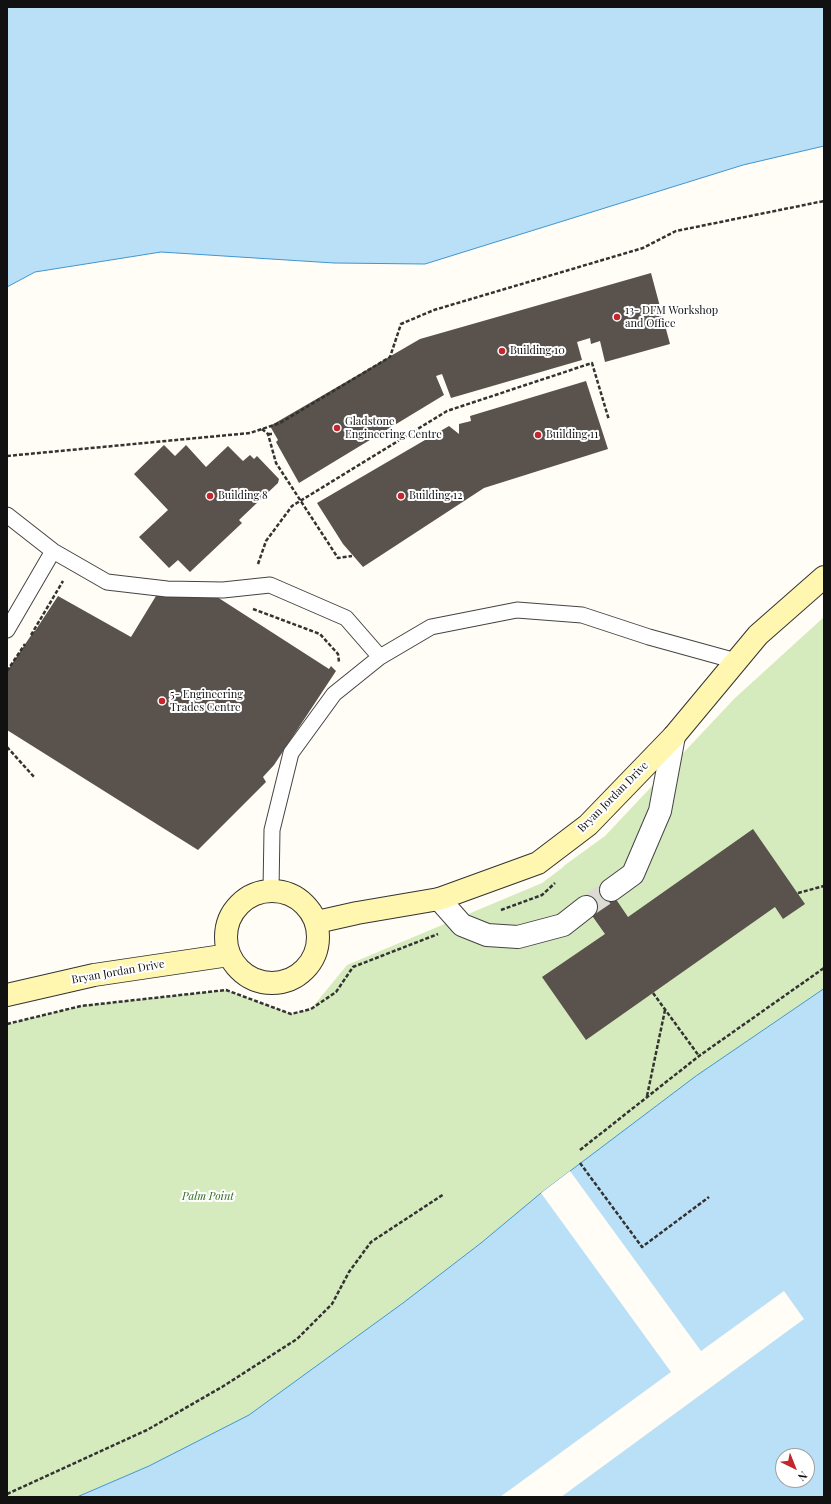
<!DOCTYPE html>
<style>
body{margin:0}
#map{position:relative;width:831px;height:1504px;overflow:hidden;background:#fffdf5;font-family:"Playfair Display",serif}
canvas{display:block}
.frame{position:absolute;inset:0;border:8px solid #111;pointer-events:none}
.north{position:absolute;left:775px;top:1448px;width:40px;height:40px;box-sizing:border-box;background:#fff;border:1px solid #a0a0a0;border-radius:50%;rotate:137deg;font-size:11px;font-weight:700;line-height:16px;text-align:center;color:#111}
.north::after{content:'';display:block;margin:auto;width:14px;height:18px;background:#c4262e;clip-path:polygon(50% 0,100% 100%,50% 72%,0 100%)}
</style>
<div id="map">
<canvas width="831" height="1504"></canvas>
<div class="frame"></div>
<div class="north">N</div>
</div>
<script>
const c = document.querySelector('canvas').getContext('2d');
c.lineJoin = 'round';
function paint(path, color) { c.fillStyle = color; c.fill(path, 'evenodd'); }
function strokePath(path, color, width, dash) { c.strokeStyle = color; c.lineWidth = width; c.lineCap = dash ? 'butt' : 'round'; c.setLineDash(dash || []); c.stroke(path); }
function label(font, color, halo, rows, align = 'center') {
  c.font = font + ' "Playfair Display",serif'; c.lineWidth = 4; c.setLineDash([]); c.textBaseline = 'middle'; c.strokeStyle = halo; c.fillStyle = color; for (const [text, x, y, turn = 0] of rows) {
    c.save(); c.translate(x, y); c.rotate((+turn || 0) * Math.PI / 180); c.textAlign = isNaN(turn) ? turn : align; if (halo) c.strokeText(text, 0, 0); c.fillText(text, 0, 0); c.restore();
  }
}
paint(new Path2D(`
 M 824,617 L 824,989 L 696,1076 L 541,1193 L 481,1243 L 403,1303 L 249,1415 L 149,1466 L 77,1497 L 7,1497 L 7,1024 L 81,1006 L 226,990 L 291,1014 L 311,1009 L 347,965 L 542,883 L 562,868 L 565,865 L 605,836 L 735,698 Z`), '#d5ebbd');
const water = new Path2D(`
 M 7,7 L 824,7 L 824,146 L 743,165 L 425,264 L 334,263 L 161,252 L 35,272 L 7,287 Z
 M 824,989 L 824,1497 L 77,1497 L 149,1466 L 249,1415 L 403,1303 L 481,1243 L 541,1193 L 696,1076 ZM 783,1456 L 807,1456 L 807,1480 L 783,1480 Z`);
paint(water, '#b9e0f7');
strokePath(water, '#3f96cf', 1);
paint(new Path2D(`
 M 570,1171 L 701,1351 L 784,1291 L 804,1319 L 561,1497 L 500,1497 L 671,1372 L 541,1193 Z`), '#fffdf5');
paint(new Path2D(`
 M 651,273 L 670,344 L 605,362 L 600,341 L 591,344 L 590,338 L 577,342 L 582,360 L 451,398 L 442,374 L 436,376 L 444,395 L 299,483 L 276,442 L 278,440 L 270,426 L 420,339 Z
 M 586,381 L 608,449 L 484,488 L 363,567 L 343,544 L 317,503 L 449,426 L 459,434 L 459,424 L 471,421 L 470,416 Z
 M 164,445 L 175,456 L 186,445 L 206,467 L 228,446 L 243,461 L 250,455 L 254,459 L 257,456 L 279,479 L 278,483 L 239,520 L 242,523 L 190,572 L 178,560 L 169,568 L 139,537 L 168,510 L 134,474 Z
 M 159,591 L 214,595 L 329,669 L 331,666 L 336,671 L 274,765 L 263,777 L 266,782 L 198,850 L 7,730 L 7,671 L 34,631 L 35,631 L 58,596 L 131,637 Z
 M 753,829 L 805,904 L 783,919 L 775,907 L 586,1040 L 542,977 L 605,934 L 581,900 L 605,883 L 628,917 Z`), '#5a524d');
strokePath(new Path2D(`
 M 586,907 L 611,890`), '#dbdad3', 22, [22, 11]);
const lane = new Path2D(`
 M 7,515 L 53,551 L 107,582 L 167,589 L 223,590 L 270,585 L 346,618 L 380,657
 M 7,630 L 53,551
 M 271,890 L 272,830 L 291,753 L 334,694 L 380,657 L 431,627 L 517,610 L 582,615 L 649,637 L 736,661`);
const street = new Path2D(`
 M 611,890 L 633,874 L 660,811 L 674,736
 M 439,899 L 462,925 L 487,935 L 518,937 L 563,925 L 586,907`);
const secondary = new Path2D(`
 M226 937a46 46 0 1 1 92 0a46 46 0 1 1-92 0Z
 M 317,922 L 357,913 L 439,899 L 538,863 L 588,825 L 674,736 L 758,635 L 824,577
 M 7,995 L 94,975 L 229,955`);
strokePath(lane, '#444', 17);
strokePath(street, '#444', 24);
strokePath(secondary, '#333', 24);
strokePath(new Path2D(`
 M 262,429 L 268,434 L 276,463 L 338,558 L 352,556
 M 268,434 L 274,434
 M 7,456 L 250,433 L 280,423 L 390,357 L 401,324 L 434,310 L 643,248 L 676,231 L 824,201
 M 258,564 L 266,541 L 292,506 L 447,411 L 592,363 L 609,420
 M 253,609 L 320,634 L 338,654 L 339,662
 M 31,635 L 63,581
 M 7,671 L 25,644
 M 7,747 L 35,778
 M 798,893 L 824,886
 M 501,910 L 542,895 L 555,883
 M 653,993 L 699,1056
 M 7,1024 L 81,1006 L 226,990 L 291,1014 L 311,1009 L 336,992 L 353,967 L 438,934
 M 647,1096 L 665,1010
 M 580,1150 L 699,1056 L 824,968
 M 580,1163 L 642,1247 L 709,1197
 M 7,1494 L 147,1430 L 222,1387 L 297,1339 L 332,1304 L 349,1272 L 371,1242 L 444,1194`), '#333', 2.5, [4, 2]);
strokePath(lane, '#fff', 15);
strokePath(street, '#fff', 22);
strokePath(secondary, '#fff6b0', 22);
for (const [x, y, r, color] of [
 [617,317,4,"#c4262e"],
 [502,351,4,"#c4262e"],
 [337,428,4,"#c4262e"],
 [538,435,4,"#c4262e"],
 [210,496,4,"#c4262e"],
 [401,496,4,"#c4262e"],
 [162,701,4,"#c4262e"]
]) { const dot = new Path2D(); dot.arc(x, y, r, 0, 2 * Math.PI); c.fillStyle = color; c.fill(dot); strokePath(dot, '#fff', 1.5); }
label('11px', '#111', '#fff', [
 ["13- DFM Workshop",625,311],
 ["and Office",625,324],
 ["Building 10",510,351],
 ["Gladstone",345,422],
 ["Engineering Centre",345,435],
 ["Building 11",546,435],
 ["Building 8",218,496],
 ["Building 12",409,496],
 ["5- Engineering",170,695],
 ["Trades Centre",170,708]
], 'left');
label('11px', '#111', '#fff', [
 ["Bryan Jordan Drive",613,797,-45],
 ["Bryan Jordan Drive",118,972,-10]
]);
label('italic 11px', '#2f6b1f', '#fff', [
 ["Palm Point",208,1197]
]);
</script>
